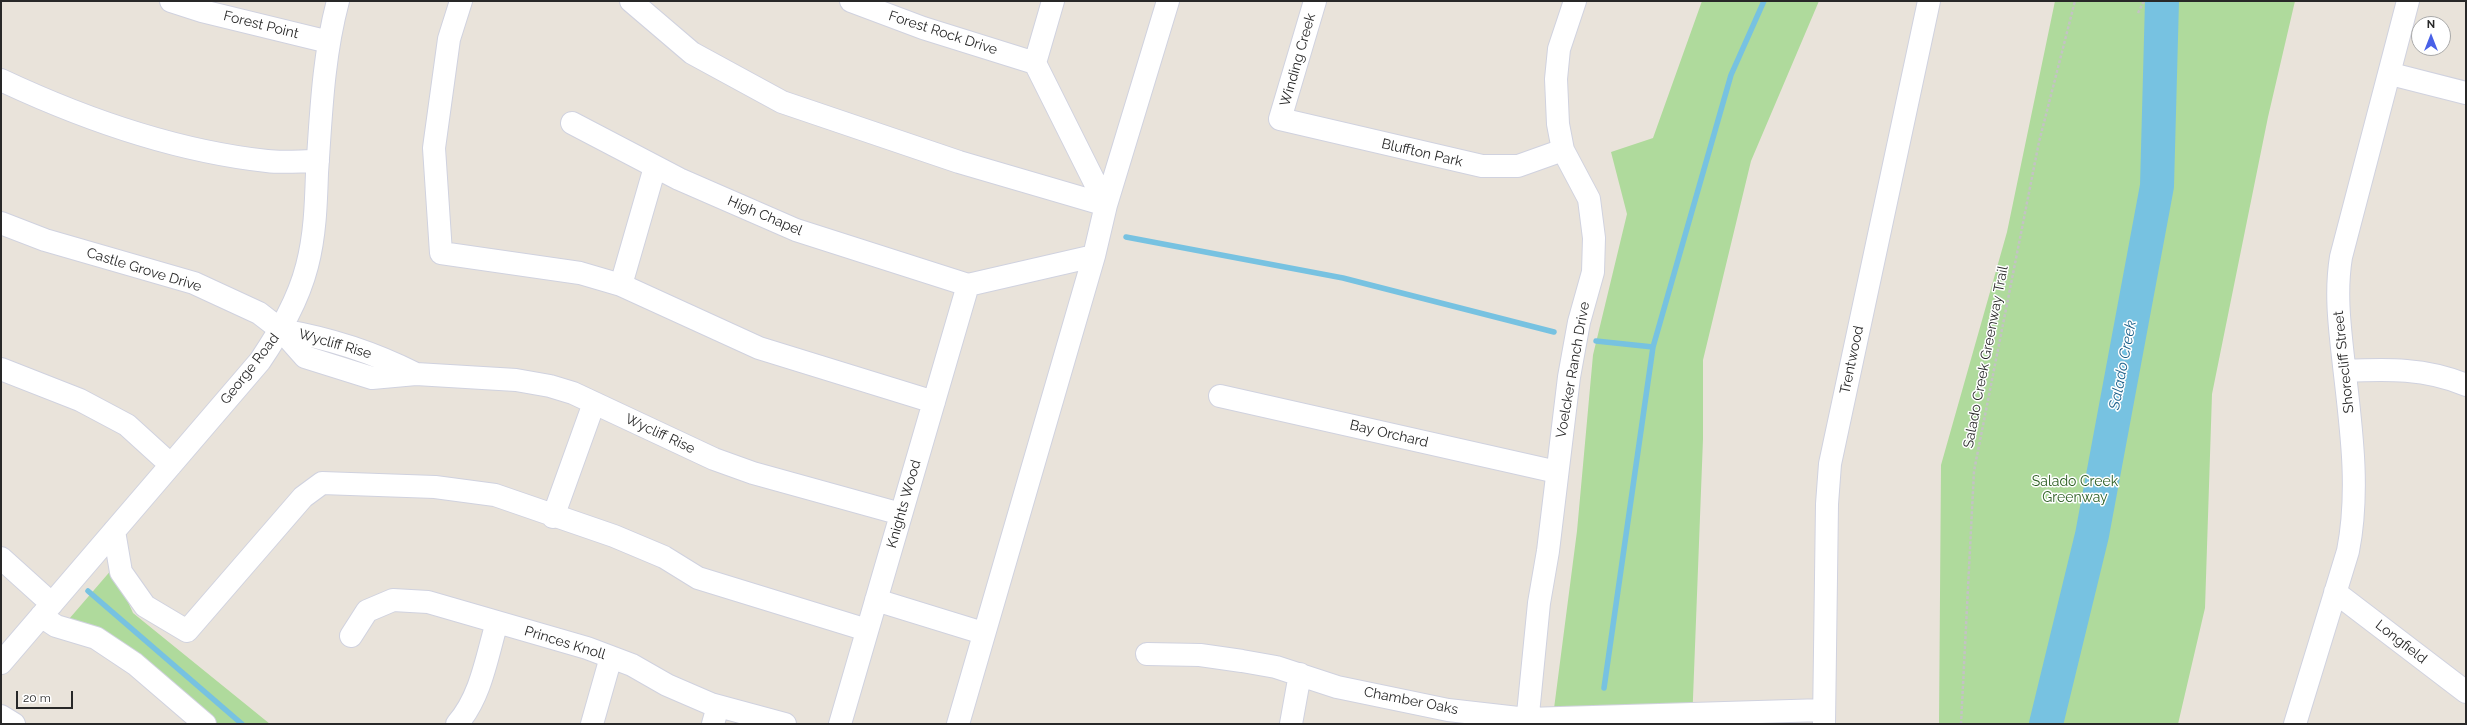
<!DOCTYPE html>
<style>
body{margin:0}
#map{position:relative;width:2467px;height:725px;overflow:hidden;background:#e9e3da;font-family:Raleway,sans-serif}
canvas{display:block}
.frame{position:absolute;inset:0;border:2px solid #282828;pointer-events:none}
.north{position:absolute;left:2411px;top:16px;width:40px;height:40px;box-sizing:border-box;background:#fff;border:1px solid #a9a9a9;border-radius:50%;rotate:0deg;font-size:11px;font-weight:700;line-height:16px;text-align:center;color:#282828}
.north::after{content:'';display:block;margin:auto;width:14px;height:18px;background:#4961e7;clip-path:polygon(50% 0,100% 100%,50% 72%,0 100%)}
.scale{position:absolute;left:16px;top:691px;width:57px;height:18px;box-sizing:border-box;border:2px solid #282828;border-top:0;padding-left:5px;font-size:12px;line-height:14px;white-space:nowrap;color:#282828;-webkit-text-stroke:3px #fff;paint-order:stroke}
</style>
<div id="map">
<canvas width="2467" height="725"></canvas>
<div class="frame"></div>
<div class="north">N</div>
<div class="scale">20 m</div>
</div>
<script>
const c = document.querySelector('canvas').getContext('2d');
c.lineJoin = 'round';
function paint(path, color) { c.fillStyle = color; c.fill(path, 'evenodd'); }
function strokePath(path, color, width, dash) { c.strokeStyle = color; c.lineWidth = width; c.lineCap = dash ? 'butt' : 'round'; c.setLineDash(dash || []); c.stroke(path); }
function label(font, color, halo, rows, align = 'center') {
  c.font = font + ' Raleway,sans-serif'; c.lineWidth = 3; c.setLineDash([]); c.textBaseline = 'middle'; c.strokeStyle = halo; c.fillStyle = color; for (const [text, x, y, turn = 0] of rows) {
    c.save(); c.translate(x, y); c.rotate((+turn || 0) * Math.PI / 180); c.textAlign = isNaN(turn) ? turn : align; if (halo) c.strokeText(text, 0, 0); c.fillText(text, 0, 0); c.restore();
  }
}
paint(new Path2D(`
 M 1702,1 L 1819,1 L 1751,161 L 1703,360 L 1703,439 L 1692,724 L 1552,724 L 1577,531 L 1593,355 L 1627,214 L 1611,152 L 1653,138 Z
 M 2055,1 L 2295,1 L 2268,117 L 2212,394 L 2205,608 L 2178,724 L 1939,724 L 1941,465 L 2007,232 Z
 M 113,568 L 133,613 L 270,724 L 217,724 L 118,639 L 69,619 Z`), '#afda9c');
strokePath(new Path2D(`
 M 1126,237 L 1343,278 L 1554,332
 M 1596,341 L 1653,347
 M 88,591 L 242,724
 M 1604,688 L 1653,347 L 1731,75 L 1764,1`), '#77c2e1', 5.5);
strokePath(new Path2D(`
 M 2046,724 L 2092,535 L 2157,186 L 2162,1`), '#77c2e1', 34);
const minor = new Path2D(`
 M 171,1 L 202,11 L 329,42
 M 461,1 L 449,39 L 434,148 L 441,253 L 580,273 L 621,285 L 759,348 L 934,402
 M 631,1 L 692,53 L 782,102 L 959,162 L 1106,205 L 1094,256 L 958,724
 M 851,1 L 923,28 L 1035,63
 M 1315,1 L 1280,119 L 1482,166 L 1518,166 L 1563,150
 M 1035,63 L 1106,205 L 1168,1
 M 1035,63 L 1053,1
 M 2391,74 L 2466,93
 M 1,80 C 84,119 175,151 267,161 C 283,163 301,161 318,161
 M 572,123 L 679,179 L 796,230 L 968,285
 M 1,223 L 45,240 L 194,283 L 259,313 L 281,330 L 305,357 L 372,378 L 416,374 L 516,380 L 550,386 L 573,393 L 714,459 L 753,473 L 901,514
 M 621,285 L 655,167
 M 968,285 L 1094,256
 M 281,330 C 329,338 373,352 416,374
 M 1,369 L 80,400 L 127,425 L 171,465
 M 2345,371 C 2387,369 2426,368 2466,385
 M 1220,396 L 1557,472
 M 553,517 L 594,403
 M 114,531 L 121,572 L 145,606 L 187,631 L 303,497 L 322,483 L 435,487 L 495,495 L 614,536 L 664,557 L 698,578 L 867,630
 M 1,558 L 52,604
 M 2335,592 L 2466,692
 M 876,600 L 983,633
 M 41,616 L 56,626 L 96,638 L 135,664 L 205,724
 M 351,636 L 367,611 L 393,600 L 428,602 L 587,648 L 632,665 L 667,685 L 711,704 L 785,724
 M 1147,654 L 1200,655 L 1242,661 L 1276,667 L 1337,687 L 1448,710 L 1527,719 L 1824,710
 M 1,663 L 260,361 C 280,331 298,301 307,266 C 315,236 316,204 317,173 C 321,115 323,57 338,1
 M 1,716 L 14,724
 M 457,724 C 481,697 487,656 497,622
 M 592,724 L 611,657
 M 713,724 L 718,706
 M 840,724 L 968,285
 M 1291,724 L 1300,674
 M 1527,724 L 1539,603 L 1548,551 L 1569,377 L 1579,322 L 1593,272 L 1594,238 L 1589,199 L 1563,150 L 1558,124 L 1556,79 L 1559,49 L 1575,1
 M 1824,724 L 1827,504 L 1830,464 L 1929,1
 M 2295,724 L 2348,551 C 2360,490 2351,427 2344,366 C 2340,329 2335,294 2341,257 L 2408,1`);
strokePath(minor, '#d0d2df', 24);
strokePath(new Path2D(`
 M 2138,13 L 2144,1
 M 1961,724 L 1974,471 L 2039,142 L 2075,1`), '#c3c3c3', 2.5, [3, 2]);
strokePath(minor, '#fff', 22);
label('14px', '#282828', '#fff', [
 ["Forest Point",261,25,14],
 ["Forest Rock Drive",943,33,18],
 ["Winding Creek",1298,60,-74],
 ["Bluffton Park",1422,153,13],
 ["High Chapel",765,216,23],
 ["Castle Grove Drive",144,270,17],
 ["Wycliff Rise",335,344,16],
 ["Salado Creek Greenway Trail",1986,357,-79],
 ["Trentwood",1852,360,-78],
 ["Shorecliff Street",2344,362,-96],
 ["George Road",250,369,-52],
 ["Voelcker Ranch Drive",1573,370,-80],
 ["Wycliff Rise",660,434,25],
 ["Bay Orchard",1389,434,13],
 ["Knights Wood",904,504,-74],
 ["Longfield",2401,642,38],
 ["Princes Knoll",565,643,17],
 ["Chamber Oaks",1411,701,11]
]);
label('14px', '#2a5c20', '#fff', [
 ["Salado Creek",2075,482],
 ["Greenway",2075,498]
]);
label('italic 15px', '#1a5f89', '#fff', [
 ["Salado Creek",2123,365,-79]
]);
</script>
